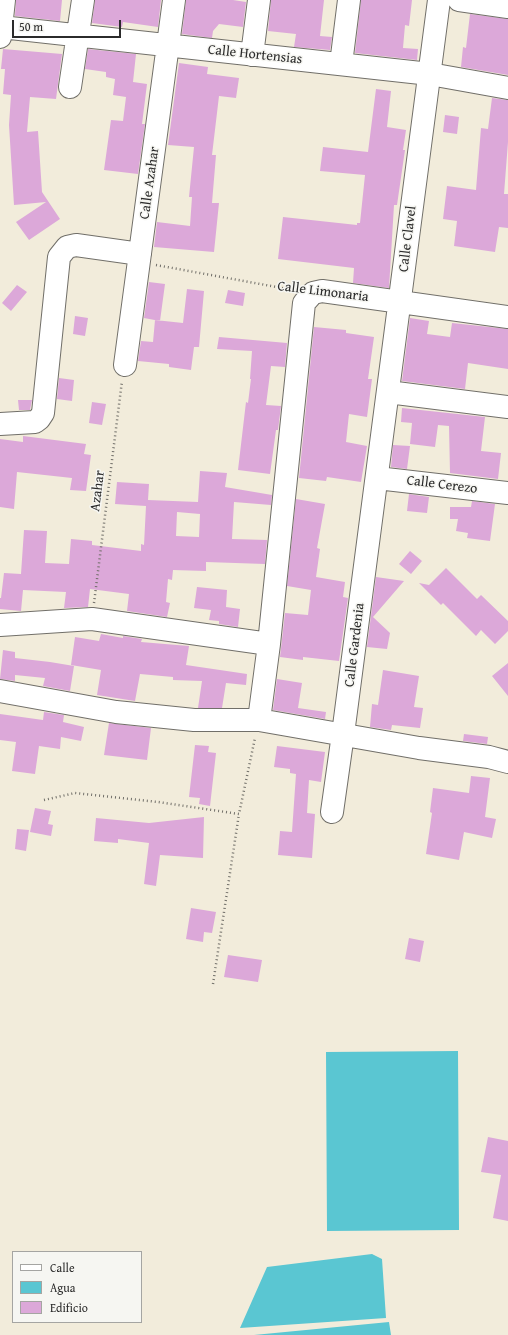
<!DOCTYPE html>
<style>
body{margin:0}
#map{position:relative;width:508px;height:1335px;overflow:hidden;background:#f2ecdb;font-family:"Gentium Book Plus",serif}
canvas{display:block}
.legend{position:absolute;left:12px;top:1251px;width:130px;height:72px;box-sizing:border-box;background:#f6f6f2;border:1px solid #a5a5a2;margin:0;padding:5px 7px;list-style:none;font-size:12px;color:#2b2b2b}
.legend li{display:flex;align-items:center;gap:8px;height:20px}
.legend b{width:20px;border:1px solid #a5a5a2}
.scale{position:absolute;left:12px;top:20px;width:109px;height:18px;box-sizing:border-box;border:2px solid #2b2b2b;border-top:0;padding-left:5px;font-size:12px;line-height:14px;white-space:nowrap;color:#2b2b2b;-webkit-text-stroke:3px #f6f6f2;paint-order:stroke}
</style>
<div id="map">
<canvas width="508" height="1335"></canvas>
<ul class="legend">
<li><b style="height:5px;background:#fff"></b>Calle</li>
<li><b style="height:11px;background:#5ac6d2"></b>Agua</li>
<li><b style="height:11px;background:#dca8d9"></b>Edificio</li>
</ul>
<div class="scale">50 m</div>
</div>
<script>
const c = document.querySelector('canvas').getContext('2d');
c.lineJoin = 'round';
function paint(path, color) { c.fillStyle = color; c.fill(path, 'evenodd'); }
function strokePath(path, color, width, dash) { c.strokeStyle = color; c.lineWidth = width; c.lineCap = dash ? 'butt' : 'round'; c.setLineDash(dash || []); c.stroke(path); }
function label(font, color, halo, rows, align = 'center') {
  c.font = font + ' "Gentium Book Plus",serif'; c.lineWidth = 3; c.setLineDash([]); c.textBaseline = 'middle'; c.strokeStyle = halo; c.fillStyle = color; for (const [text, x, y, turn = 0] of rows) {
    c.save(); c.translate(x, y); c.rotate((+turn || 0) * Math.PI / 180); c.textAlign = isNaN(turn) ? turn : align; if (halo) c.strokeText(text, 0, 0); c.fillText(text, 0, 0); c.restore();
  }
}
paint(new Path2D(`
 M 458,1051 L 459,1230 L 327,1231 L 326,1052 Z
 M 372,1254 L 382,1259 L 386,1318 L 240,1328 L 267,1267 Z
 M 389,1322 L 391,1335 L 254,1335 Z`), '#5ac6d2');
paint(new Path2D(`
 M 16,0 L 62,0 L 60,21 L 15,16 Z
 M 95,0 L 161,0 L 158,27 L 123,22 L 122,27 L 92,23 Z
 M 186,0 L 233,0 L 246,2 L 243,27 L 219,24 L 213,31 L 212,38 L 182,34 Z
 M 271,0 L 324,0 L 320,36 L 332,37 L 330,50 L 294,47 L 296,34 L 268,31 Z
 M 361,0 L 412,0 L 409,26 L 405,25 L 403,48 L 418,49 L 417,60 L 355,53 Z
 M 470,14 L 508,19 L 508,75 L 461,67 L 463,47 L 466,48 Z
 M 3,49 L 62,54 L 56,99 L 30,97 L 27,132 L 38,131 L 42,192 L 60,219 L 29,240 L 16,222 L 46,202 L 14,205 L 9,125 L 11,95 L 3,94 L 5,69 L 1,69 Z
 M 88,49 L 136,54 L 133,82 L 147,84 L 142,124 L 145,124 L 138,174 L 104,170 L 111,120 L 123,121 L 126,97 L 113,95 L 115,79 L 106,77 L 106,72 L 85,69 Z
 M 179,63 L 208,67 L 207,74 L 239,78 L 236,98 L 219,96 L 212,155 L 216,155 L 212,203 L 219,203 L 214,252 L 154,247 L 157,222 L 190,226 L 192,197 L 189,197 L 194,147 L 168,145 Z
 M 376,89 L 391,91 L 387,127 L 406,130 L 403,150 L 405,150 L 397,205 L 394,205 L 389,288 L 353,283 L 354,268 L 278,259 L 283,217 L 357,225 L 357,223 L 360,223 L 365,175 L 320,171 L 323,147 L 368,152 Z
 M 492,98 L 508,100 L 508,142 L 504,194 L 508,194 L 508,228 L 499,227 L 495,252 L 454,246 L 457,221 L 443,219 L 447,186 L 476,190 L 481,128 L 488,129 Z
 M 445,115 L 459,117 L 457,134 L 443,132 Z
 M 149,282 L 165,284 L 160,321 L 144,318 Z
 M 17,285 L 27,292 L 11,311 L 2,303 Z
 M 187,289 L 204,291 L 199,347 L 194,347 L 191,370 L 169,367 L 169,364 L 138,361 L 141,341 L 153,342 L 155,320 L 183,323 Z
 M 228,290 L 245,293 L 243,306 L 225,303 Z
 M 75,316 L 88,318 L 85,336 L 73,334 Z
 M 410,318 L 429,321 L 427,334 L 450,337 L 452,323 L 508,329 L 508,369 L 468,363 L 465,389 L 402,381 Z
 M 314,327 L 346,330 L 346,333 L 374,337 L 368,379 L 372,379 L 367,417 L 349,414 L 346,442 L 367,446 L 361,482 L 327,477 L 326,481 L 299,478 Z
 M 219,337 L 287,343 L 285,367 L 271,366 L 266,405 L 281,406 L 278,430 L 276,430 L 270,474 L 238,470 L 246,402 L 248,403 L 251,379 L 250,379 L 252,351 L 217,349 Z
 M 59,378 L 74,380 L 72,401 L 57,399 Z
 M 18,400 L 32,400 L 30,410 L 19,410 Z
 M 92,402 L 106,404 L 102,425 L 89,423 Z
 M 402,408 L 485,417 L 481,451 L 501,453 L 498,479 L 450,473 L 449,426 L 438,425 L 435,447 L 410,444 L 412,423 L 401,422 Z
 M 23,436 L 86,444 L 84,454 L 91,455 L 86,491 L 70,490 L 72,478 L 17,472 L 14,509 L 0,507 L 0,439 L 23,442 Z
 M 393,445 L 410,446 L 407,469 L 391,467 Z
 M 200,471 L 227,473 L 225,487 L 272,495 L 271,505 L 234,502 L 232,539 L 267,540 L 265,564 L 206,562 L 206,571 L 173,570 L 172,580 L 168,579 L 166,602 L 170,603 L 167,617 L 127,611 L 129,594 L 90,589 L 88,607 L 64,608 L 66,592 L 23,590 L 21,611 L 0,609 L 0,598 L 1,598 L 4,573 L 21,574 L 24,530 L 47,531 L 45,563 L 69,564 L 71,539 L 92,541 L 92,545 L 141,551 L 141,544 L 144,545 L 146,506 L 115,504 L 117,482 L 149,484 L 148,500 L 198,502 ZM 177,512 L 200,514 L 199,537 L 176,536 Z
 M 409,494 L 429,497 L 427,513 L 407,511 Z
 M 296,499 L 325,504 L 317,548 L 320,549 L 316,577 L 345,582 L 343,597 L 348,598 L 339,661 L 303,657 L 303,660 L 280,657 L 285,613 L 308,615 L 311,590 L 287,586 Z
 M 472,501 L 495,504 L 490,541 L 467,538 L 468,533 L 456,531 L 458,519 L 450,519 L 450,507 L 471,507 Z
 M 410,551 L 422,561 L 411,574 L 399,564 Z
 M 446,568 L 477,599 L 481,595 L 508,621 L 508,631 L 495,644 L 481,630 L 476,636 L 443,603 L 441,605 L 419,583 L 429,585 Z
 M 376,577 L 404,581 L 373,617 L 390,633 L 387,649 L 367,647 Z
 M 197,587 L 227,590 L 226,607 L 240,609 L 238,627 L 219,624 L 219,621 L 209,620 L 211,610 L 194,608 Z
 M 101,634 L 123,638 L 123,636 L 142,639 L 141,642 L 189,646 L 186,665 L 247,674 L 246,685 L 226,683 L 222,708 L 198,708 L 202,681 L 173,680 L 173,677 L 140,674 L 135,701 L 97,695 L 101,670 L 71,665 L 75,637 L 99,641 Z
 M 3,650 L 15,652 L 15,658 L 50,662 L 74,666 L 70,691 L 43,686 L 45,678 L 15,675 L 15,681 L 0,679 Z
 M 508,663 L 508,696 L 492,676 Z
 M 383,670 L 419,676 L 414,707 L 423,708 L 420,728 L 392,725 L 391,730 L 370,727 L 372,704 L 378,705 Z
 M 277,679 L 302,683 L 298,708 L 326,712 L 325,719 L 273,710 Z
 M 44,712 L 64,715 L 63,722 L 84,727 L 81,741 L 61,737 L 60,749 L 39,746 L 35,774 L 12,771 L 16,742 L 0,740 L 0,714 L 43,720 Z
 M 109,723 L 151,728 L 147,760 L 104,755 Z
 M 464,734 L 488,737 L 487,744 L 463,741 Z
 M 195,745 L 209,746 L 208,752 L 216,753 L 210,806 L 199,804 L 200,798 L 189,797 Z
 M 277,746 L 325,752 L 321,782 L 309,780 L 307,813 L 315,814 L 312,858 L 278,855 L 280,831 L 292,832 L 296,774 L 290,773 L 290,769 L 274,767 Z
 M 471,776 L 490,778 L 485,817 L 496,819 L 492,838 L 464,832 L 459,860 L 426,854 L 432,813 L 430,812 L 433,788 L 469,793 Z
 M 35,808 L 51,811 L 48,824 L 53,825 L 51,836 L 30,832 Z
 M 204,817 L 203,858 L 160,855 L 156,886 L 144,884 L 149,843 L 118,839 L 118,843 L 94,841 L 96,818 L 149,823 Z
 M 17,829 L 29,830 L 26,851 L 15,849 Z
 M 191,908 L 216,912 L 212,933 L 204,932 L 203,942 L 186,939 Z
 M 409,938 L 424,941 L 420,962 L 405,959 Z
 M 228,955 L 262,960 L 258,982 L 224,977 Z
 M 488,1137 L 508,1141 L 508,1221 L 493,1218 L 501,1175 L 481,1172 Z`), '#dca8d9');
const minor = new Path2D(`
 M 459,0 L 508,7
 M 1,27 L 430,74 L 508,88
 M 0,37 L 4,0
 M 252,55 L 259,0
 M 341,64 L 349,0
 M 70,87 L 83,0
 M 125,365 L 174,0
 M 388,392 L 508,407
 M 0,424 L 35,422 L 39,419 L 43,413 L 59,257 L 67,247 L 76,245 L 140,254
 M 377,478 L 508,493
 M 0,625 L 92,619 L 269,644
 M 0,691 L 116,712 L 194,720 L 259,720 L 419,748 L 489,757 L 508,762
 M 259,720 L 269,644 L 304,303 L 313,293 L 322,291 L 508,317
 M 332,812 L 343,734 L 439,0`);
strokePath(minor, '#716f69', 24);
strokePath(new Path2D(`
 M 156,265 L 293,290
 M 94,603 L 122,381
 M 44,800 L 75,793 L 158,802 L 239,814 L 255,738
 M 213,984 L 239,814`), '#716f69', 2.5, [1, 3]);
strokePath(minor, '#fff', 22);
label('14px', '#2b2b2b', '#f6f6f2', [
 ["Calle Hortensias",255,55,6],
 ["Calle Azahar",150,183,-82],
 ["Calle Clavel",408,239,-83],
 ["Calle Limonaria",323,292,7],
 ["Calle Cerezo",442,485,7],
 ["Azahar",98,491,-83],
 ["Calle Gardenia",355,645,-83]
]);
</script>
